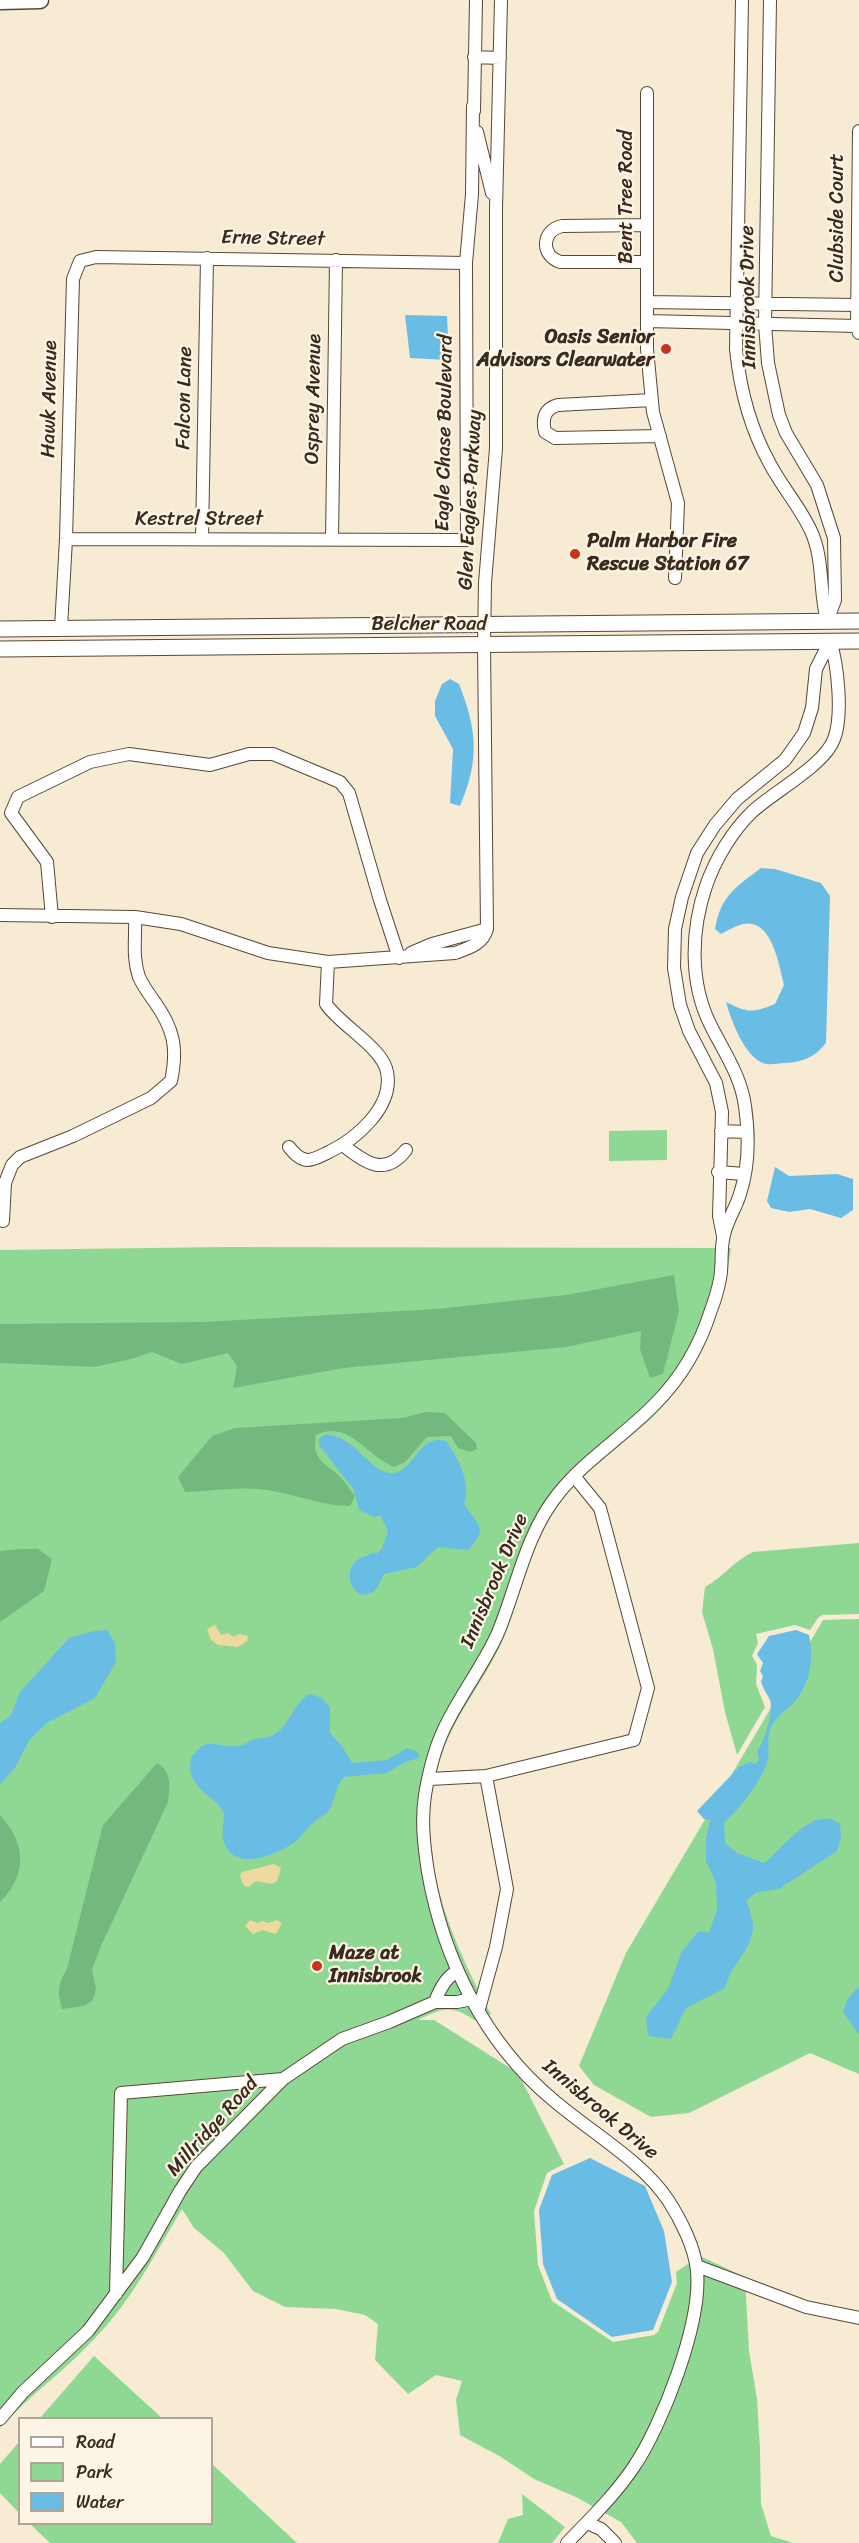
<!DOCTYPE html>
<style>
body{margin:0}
#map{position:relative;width:859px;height:2543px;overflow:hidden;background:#f7ebd3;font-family:Sriracha,sans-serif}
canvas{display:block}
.legend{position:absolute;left:18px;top:2417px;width:195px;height:108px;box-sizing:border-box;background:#fcf5e5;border:2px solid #afa495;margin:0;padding:8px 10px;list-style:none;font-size:18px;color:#3b2a1e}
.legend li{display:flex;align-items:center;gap:12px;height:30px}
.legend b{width:30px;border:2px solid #afa495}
</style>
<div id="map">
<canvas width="859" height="2543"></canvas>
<ul class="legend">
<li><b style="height:8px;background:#fff"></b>Road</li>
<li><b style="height:16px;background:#8fd894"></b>Park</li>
<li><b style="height:16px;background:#69bde5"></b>Water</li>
</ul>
</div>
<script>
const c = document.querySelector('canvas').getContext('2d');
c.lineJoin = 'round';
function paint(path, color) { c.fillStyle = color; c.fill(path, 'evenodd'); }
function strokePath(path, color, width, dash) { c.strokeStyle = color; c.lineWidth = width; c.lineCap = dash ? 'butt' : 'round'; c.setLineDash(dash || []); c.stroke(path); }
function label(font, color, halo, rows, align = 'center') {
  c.font = font + ' Sriracha,sans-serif'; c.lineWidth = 4.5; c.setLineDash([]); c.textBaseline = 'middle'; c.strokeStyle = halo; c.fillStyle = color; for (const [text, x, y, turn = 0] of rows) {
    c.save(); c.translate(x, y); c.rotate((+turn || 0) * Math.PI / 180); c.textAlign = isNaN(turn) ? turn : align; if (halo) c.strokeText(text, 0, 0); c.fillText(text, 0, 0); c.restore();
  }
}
paint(new Path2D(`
 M 667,1130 L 667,1160 L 609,1161 L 609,1131 Z
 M 224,1247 L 731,1248 C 722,1316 696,1379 643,1426 C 617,1449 588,1469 565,1495 C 531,1535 524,1588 505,1635 C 490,1671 466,1700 450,1734 C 404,1831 445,1928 491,2014 L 476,2021 C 451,2005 445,2007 418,2020 L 434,2020 L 518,2073 L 564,2164 L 547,2173 L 534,2211 L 538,2265 L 552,2301 L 613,2342 L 654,2335 L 658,2332 L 677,2283 L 676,2272 L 700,2256 L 745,2277 L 749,2351 L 757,2399 L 760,2450 L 761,2504 L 771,2536 L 793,2543 L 637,2543 L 621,2522 L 576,2497 L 534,2479 L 501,2457 L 460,2435 L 456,2400 L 462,2381 L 436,2375 L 408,2394 L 375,2360 L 378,2324 L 365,2315 L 336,2309 L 285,2307 L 253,2291 L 224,2253 L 194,2228 L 182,2209 C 156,2252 132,2300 97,2336 C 67,2369 30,2395 0,2428 L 0,1250 Z
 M 859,1543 L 859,1614 L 822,1615 L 818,1618 L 810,1630 L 795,1625 L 756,1634 L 758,1643 L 752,1656 L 757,1665 L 756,1684 L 765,1707 L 737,1755 L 725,1712 L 713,1649 L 702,1612 L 705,1587 C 723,1577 735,1560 753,1552 Z
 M 859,1619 L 859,2074 L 810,2053 L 689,2113 L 651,2117 L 594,2085 L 579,2066 L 626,1953 L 823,1620 Z
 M 94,2356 L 162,2418 L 40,2418 Z
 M 19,2442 L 19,2513 L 0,2493 L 0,2464 Z
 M 212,2464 L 297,2543 L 50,2543 L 30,2524 L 212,2524 Z
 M 522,2494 L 565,2527 L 552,2543 L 498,2543 L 508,2519 L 523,2515 Z`), '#8fd894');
paint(new Path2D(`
 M 674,1275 L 679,1311 L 663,1374 L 650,1378 L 640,1349 L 641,1331 L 566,1347 L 344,1368 L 233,1388 L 237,1366 L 228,1353 L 182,1364 L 152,1352 L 131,1359 L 94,1367 L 0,1363 L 0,1324 L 203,1322 L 437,1309 L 566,1295 Z
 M 426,1412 L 445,1413 L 476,1443 L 477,1449 L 470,1452 L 458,1448 L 451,1436 L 427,1437 L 405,1462 L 394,1467 C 388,1464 382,1461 377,1457 C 359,1443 341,1422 316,1435 C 312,1457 321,1461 336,1473 C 343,1479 349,1488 355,1496 L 350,1506 C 321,1506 290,1492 259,1489 C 235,1487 209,1491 185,1492 L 178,1477 L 212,1436 L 235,1428 L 402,1418 Z
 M 20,1549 L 38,1549 L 52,1559 L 44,1591 L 0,1622 L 0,1551 Z
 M 157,1763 C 172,1772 170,1786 168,1802 L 101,1946 L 92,1970 L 96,1989 L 93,2000 L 84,2006 L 62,2009 C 57,1993 58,1983 67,1969 L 103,1825 Z
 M 0,1815 C 26,1843 28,1875 0,1902 Z`), '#73b87e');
paint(new Path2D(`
 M 215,1625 L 221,1635 L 228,1633 L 234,1637 L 239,1634 L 248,1636 L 247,1641 L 238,1647 L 218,1645 L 211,1640 L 207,1629 Z
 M 274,1864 L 281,1868 L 277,1881 L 272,1884 L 256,1881 L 249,1887 L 244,1886 L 240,1876 L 242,1872 Z
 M 250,1920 L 257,1923 L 262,1921 L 268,1923 L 277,1920 L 282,1923 L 276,1934 L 263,1930 L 253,1934 L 245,1926 Z`), '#eeda9e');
paint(new Path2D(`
 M 405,315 L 447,316 L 449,360 L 410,358 Z
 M 450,679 L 459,684 C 477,730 480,759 460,806 L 450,803 L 453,749 L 435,716 L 435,701 L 442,684 Z
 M 761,868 L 775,869 L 821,883 L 830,896 L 826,1043 C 815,1057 803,1062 785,1063 C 779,1063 771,1065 766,1064 C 745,1059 731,1020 726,1002 C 748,1013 753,1013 775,1004 L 784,985 C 779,965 772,918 743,924 C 735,926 727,931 721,934 L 715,929 C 721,895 736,887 761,868 Z
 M 775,1167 L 789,1176 L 837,1174 L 853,1179 L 853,1210 L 841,1218 L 810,1209 L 789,1212 L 771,1208 L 767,1201 Z
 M 326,1434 C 356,1438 369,1470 389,1473 C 414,1477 416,1433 446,1441 C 459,1459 471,1482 464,1504 C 477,1524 490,1528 468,1550 L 438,1547 L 417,1567 L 384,1574 C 381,1579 379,1587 375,1590 C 357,1606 342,1578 354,1563 C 359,1557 367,1556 374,1552 L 376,1554 L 382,1549 L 388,1531 L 380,1515 L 375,1517 L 359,1510 L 354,1490 L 319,1445 L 319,1439 Z
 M 107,1630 L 115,1643 L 116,1662 L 95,1698 L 47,1723 L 30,1739 L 15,1768 L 0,1784 L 0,1723 L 11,1715 L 20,1692 L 69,1638 L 94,1631 Z
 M 796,1630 L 809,1635 C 814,1659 811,1681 796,1700 C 788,1710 777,1715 771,1727 C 766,1738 770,1748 768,1759 C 765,1777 738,1811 724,1823 L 725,1843 L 737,1853 L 764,1863 C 784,1848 814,1803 840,1824 L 841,1838 L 837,1851 L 779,1889 L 757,1892 L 747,1900 C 748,1908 754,1920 753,1928 C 751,1952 731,1963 725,1988 L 686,2008 L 671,2039 L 648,2036 L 646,2017 L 668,1989 L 682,1951 L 699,1931 L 709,1933 L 717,1910 L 716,1883 L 706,1861 L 706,1839 L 710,1820 L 704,1819 L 697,1811 L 740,1766 L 750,1762 L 755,1764 L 759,1760 L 757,1751 C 764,1744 774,1710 770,1700 C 767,1694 763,1688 761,1682 L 763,1676 L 760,1671 L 763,1663 L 757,1654 L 769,1636 Z
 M 310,1694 L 322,1698 L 330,1707 L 330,1733 L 342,1746 L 352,1763 L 387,1760 L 407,1748 L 418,1752 L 419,1758 L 405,1762 L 387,1773 L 344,1777 C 335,1786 336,1800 329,1810 C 324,1817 316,1819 311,1825 C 305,1831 301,1837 295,1842 C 278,1854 237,1872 225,1845 C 220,1835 224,1824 224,1813 C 214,1793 185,1790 191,1758 C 207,1733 219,1749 237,1746 C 243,1746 249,1741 255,1739 C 259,1738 264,1738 268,1737 C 289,1732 292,1702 310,1694 Z
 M 859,1986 L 859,2035 L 843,2012 L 847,2000 Z
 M 590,2158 L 645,2186 L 664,2231 L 672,2282 L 653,2330 L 612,2337 L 557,2299 L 543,2264 L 539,2210 L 552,2175 Z`), '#69bde5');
const minor = new Path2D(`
 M 742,0 L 736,349 C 740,390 750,428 770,464 C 782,487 800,507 811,531 C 824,559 819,591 827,621
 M 770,0 L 765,324 L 768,363 L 779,415 L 786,433 L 817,485 L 834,538 L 835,600 L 827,621
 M 474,57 L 500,58
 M 647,93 L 647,349 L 653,412 L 678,503 L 675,578
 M 474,111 L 476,0
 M 477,132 L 492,193
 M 646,262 L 560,262 C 540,255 542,230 562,226 L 647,225
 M 647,302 L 857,305
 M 647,321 L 857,326
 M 859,333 L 857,326 L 859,131
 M 652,400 L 558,405 C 544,409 542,419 545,432 L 555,438 L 660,436
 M 66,539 L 467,540 L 466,263 L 472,194 L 473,106
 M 202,539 L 207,258
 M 332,539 L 336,260
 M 61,628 L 66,539 L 73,279 L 80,261 L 96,257 L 466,263
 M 0,915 L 135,917 L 181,924 L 268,953 L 328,962 L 455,953 C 469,948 483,944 487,929 L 484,646 L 485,583 L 496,448 L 496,209 L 501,0
 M 52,917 L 47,862 L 11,813 L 18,797 L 90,762 L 129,754 L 210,765 L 249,754 L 273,754 L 340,782 L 349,793 L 380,900 L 399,958
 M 411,953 L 432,944 L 487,929
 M 721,1131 L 747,1132
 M 343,1145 C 365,1163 385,1177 406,1150
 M 289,1147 C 294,1153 299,1159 307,1160 C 315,1160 322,1155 329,1152 C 356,1139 394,1107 387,1072 C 383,1048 340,1025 326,1004 L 328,962
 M 718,1172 L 744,1174
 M 3,1221 L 5,1183 L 12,1165 L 20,1157 L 73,1136 L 151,1098 L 171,1081 C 178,1048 174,1029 154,1001 C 149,994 143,986 139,977 C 132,957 136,938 135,917
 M 723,1236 L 719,1216 L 722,1112 L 716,1083 L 689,1031 L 680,1005 L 674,968 L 675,929 L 682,897 L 697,853 L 715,825 L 737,799 L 785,760 L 804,733 L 812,708 L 816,669 L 830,641
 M 430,1779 L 486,1776
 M 435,2002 C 439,1991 445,1978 456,1972
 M 479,2009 L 496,1947 L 507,1889 L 486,1776 L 634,1740 L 648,1688 L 600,1508 L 574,1476
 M 697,2266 L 806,2307 L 859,2318
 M 116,2294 L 121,2093 L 283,2079
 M 0,2419 L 23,2392 L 88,2331 L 143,2257 L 180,2191 L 196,2167 L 283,2079 L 342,2039 L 389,2022 L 435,2002 L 457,2002 L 472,1999
 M 587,2523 L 601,2529 L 615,2543
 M 567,2543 C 590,2519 614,2496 633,2468 C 662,2426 702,2323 697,2271 C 695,2248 681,2220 668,2200 C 641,2160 589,2131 552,2099 C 484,2042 443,1958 428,1872 C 424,1846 421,1821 425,1795 C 429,1771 436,1743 448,1721 C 463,1692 483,1665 497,1635 C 517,1588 525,1535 558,1494 C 586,1459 624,1436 655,1404 C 681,1378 700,1345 711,1310 C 715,1300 718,1289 720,1279 C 723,1264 720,1249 724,1235 C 727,1220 736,1208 740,1194 C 749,1167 749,1134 745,1106 C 741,1076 724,1052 711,1026 C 689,983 691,930 706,886 C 715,860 732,831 752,812 C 773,792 824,766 834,739 C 843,716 838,665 830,641`);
const major = new Path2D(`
 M 0,629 L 859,621
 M 0,649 L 859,641`);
const highway = new Path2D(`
 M 0,1 L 40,0`);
strokePath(minor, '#574739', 14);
strokePath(major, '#574739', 17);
strokePath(highway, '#574739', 19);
strokePath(minor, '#fff', 12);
strokePath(major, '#fff', 15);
strokePath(highway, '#fff', 16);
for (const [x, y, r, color] of [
 [666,349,6,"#c8321e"],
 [575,554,6,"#c8321e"],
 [317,1966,6,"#c8321e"]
]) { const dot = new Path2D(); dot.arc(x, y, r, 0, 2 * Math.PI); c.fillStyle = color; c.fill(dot); strokePath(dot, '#fcf5e5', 2); }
label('20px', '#3b2a1e', '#fcf5e5', [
 ["Bent Tree Road",627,197,-90],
 ["Clubside Court",838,218,-90],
 ["Erne Street",273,239,1],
 ["Innisbrook Drive",749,297,-91],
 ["Falcon Lane",185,398,-89],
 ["Hawk Avenue",50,399,-89],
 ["Osprey Avenue",314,399,-89],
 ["Eagle Chase Boulevard",445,433,-89],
 ["Glen Eagles Parkway",471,500,-87],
 ["Kestrel Street",199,520],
 ["Belcher Road",429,625],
 ["Innisbrook Drive",495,1581,-67],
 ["Innisbrook Drive",600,2110,40],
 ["Millridge Road",213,2127,-48]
]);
label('bold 20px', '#3b2a1e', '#fcf5e5', [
 ["Oasis Senior",654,338,"right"],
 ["Advisors Clearwater",654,361,"right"],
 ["Palm Harbor Fire",587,542],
 ["Rescue Station 67",587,565],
 ["Maze at",329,1954],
 ["Innisbrook",329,1977]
], 'left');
</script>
